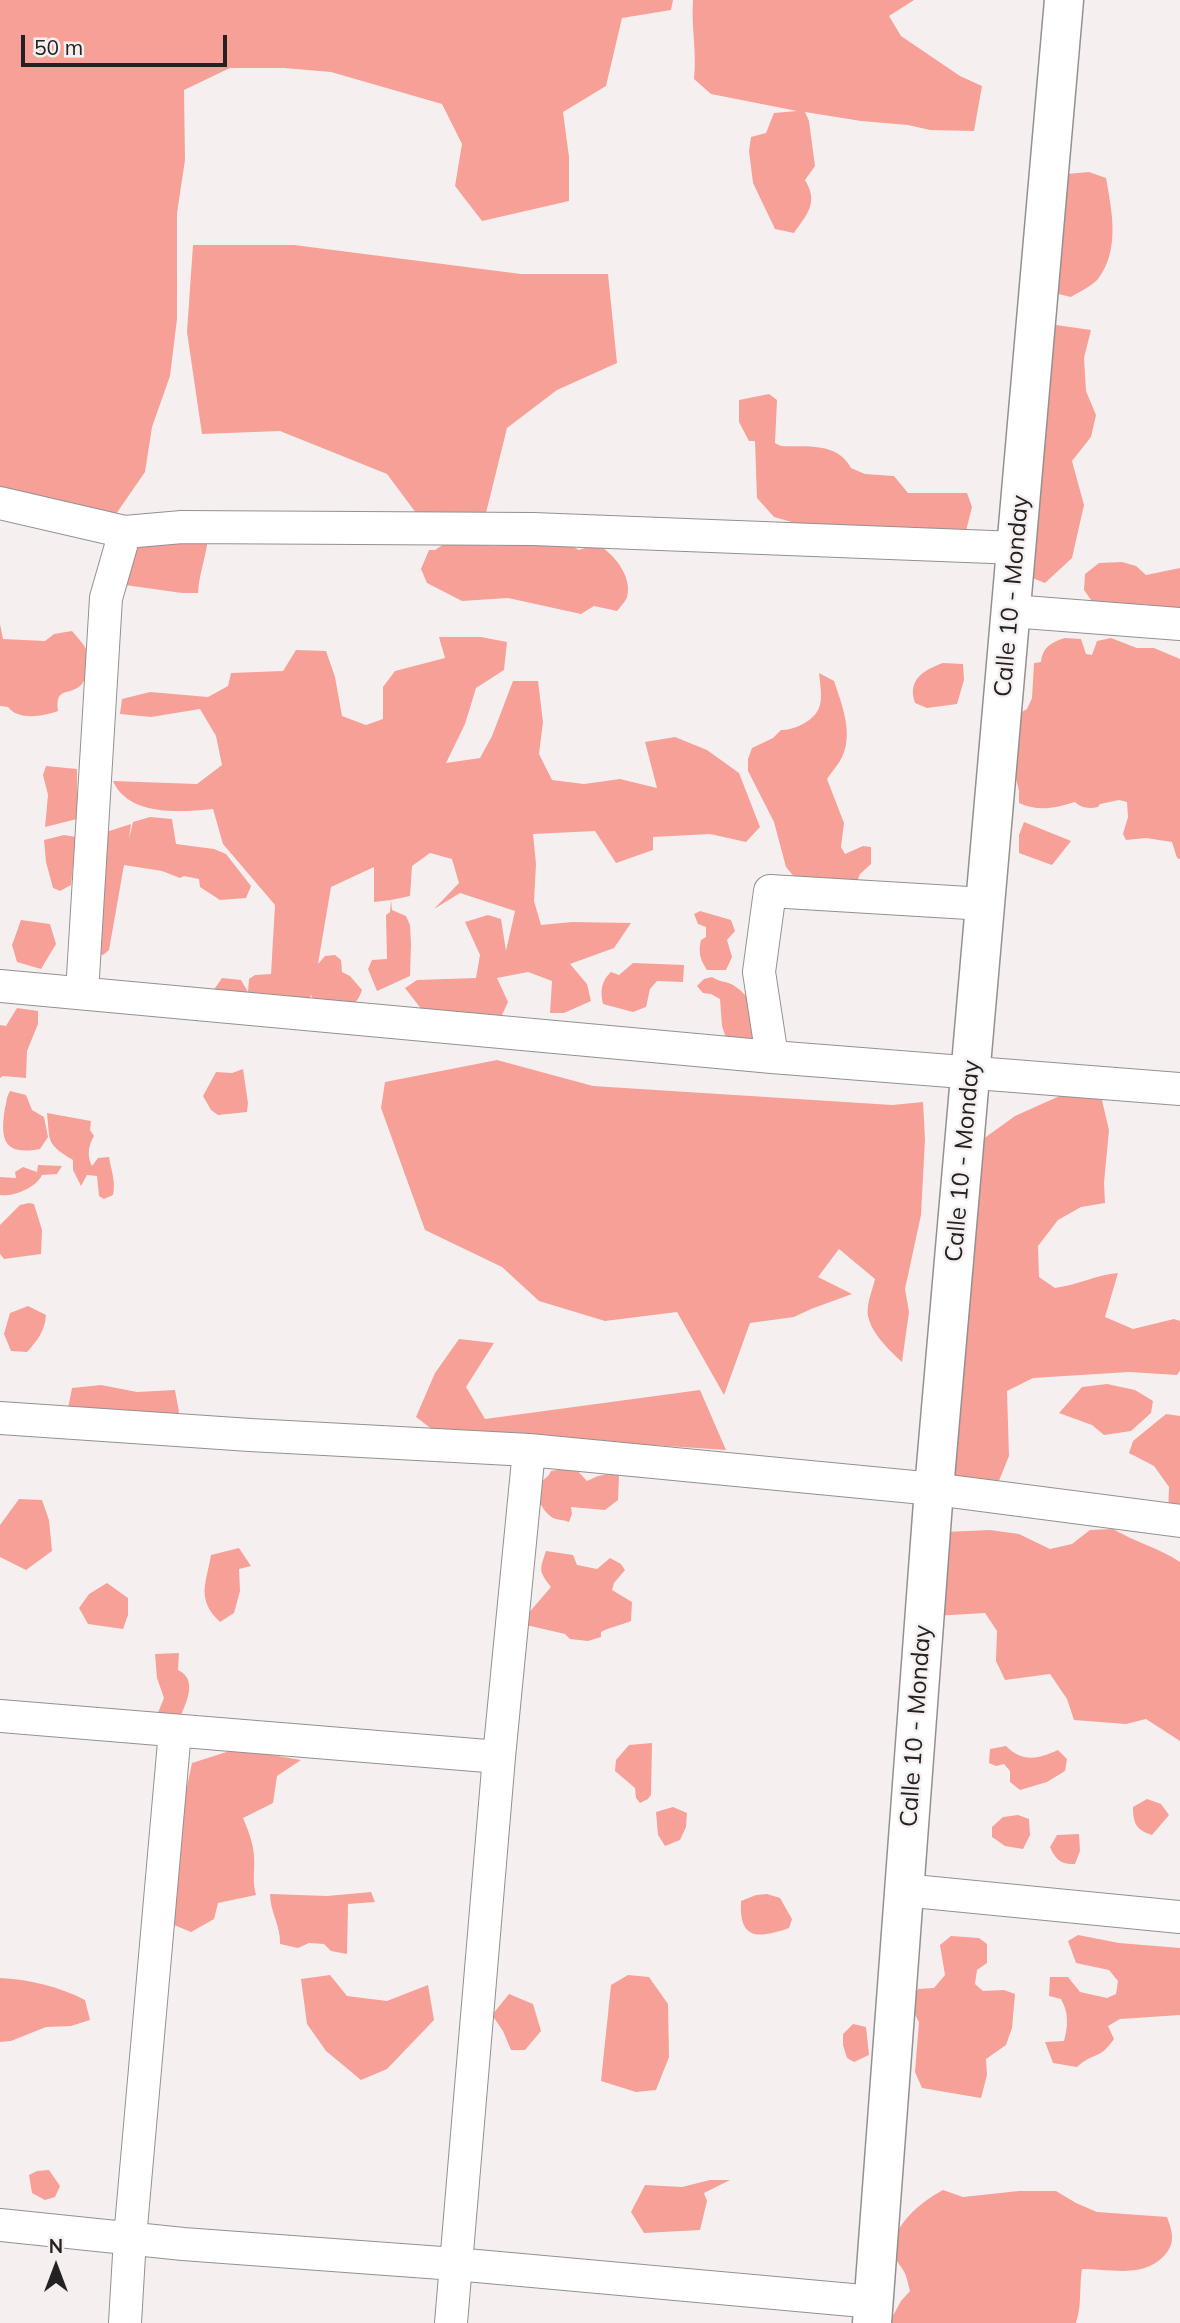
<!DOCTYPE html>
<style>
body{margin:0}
#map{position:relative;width:1180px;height:2323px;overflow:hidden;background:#f5f0ef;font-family:Mulish,sans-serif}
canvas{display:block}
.north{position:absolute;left:21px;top:2232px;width:70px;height:70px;-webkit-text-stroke:5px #f5f0ef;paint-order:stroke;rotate:0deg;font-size:19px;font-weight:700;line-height:28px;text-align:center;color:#232121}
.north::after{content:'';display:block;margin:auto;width:24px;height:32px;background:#232121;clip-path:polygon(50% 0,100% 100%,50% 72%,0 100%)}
.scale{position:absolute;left:21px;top:35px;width:206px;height:32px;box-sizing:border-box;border:4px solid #232121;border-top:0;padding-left:9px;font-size:21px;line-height:24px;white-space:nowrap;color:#232121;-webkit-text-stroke:5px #f5f0ef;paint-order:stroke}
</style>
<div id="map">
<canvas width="1180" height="2323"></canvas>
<div class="north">N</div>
<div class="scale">50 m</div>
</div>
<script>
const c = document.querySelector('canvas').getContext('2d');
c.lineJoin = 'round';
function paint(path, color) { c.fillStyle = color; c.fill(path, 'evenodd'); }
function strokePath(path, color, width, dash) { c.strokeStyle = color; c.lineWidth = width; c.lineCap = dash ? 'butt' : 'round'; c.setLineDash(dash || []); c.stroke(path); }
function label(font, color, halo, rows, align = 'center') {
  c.font = font + ' Mulish,sans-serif'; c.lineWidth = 5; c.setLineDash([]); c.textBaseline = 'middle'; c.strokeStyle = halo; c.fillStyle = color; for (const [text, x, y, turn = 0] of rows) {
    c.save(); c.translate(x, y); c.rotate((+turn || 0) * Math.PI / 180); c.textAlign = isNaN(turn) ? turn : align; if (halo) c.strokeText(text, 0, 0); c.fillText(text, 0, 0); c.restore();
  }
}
paint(new Path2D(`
 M 0,0 L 673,0 L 671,10 L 622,18 L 606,86 L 563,112 L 569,157 L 569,201 L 482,221 L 455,186 L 462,144 L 442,104 L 331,72 L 284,68 L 230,68 L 184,90 L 185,160 L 177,213 L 177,319 L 170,376 L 152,427 L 145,472 L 116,514 L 0,496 Z
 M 693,0 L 914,0 L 889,16 L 901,36 L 960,76 L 982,86 L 974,131 L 930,130 L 908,125 L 861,121 L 805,112 L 809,121 L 815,166 L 805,180 C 819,203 807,214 794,233 L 775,229 L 753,183 L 749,151 L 751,137 L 766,133 L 774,113 L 797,111 L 711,94 L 694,79 C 697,52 691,27 693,0 Z
 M 1089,172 L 1106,178 C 1112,212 1120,249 1098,279 C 1092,286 1079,292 1071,297 L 1046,291 L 1067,174 Z
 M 193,245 L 294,245 L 521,274 L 608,274 L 617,363 L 557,390 L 507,428 L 485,517 L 422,521 L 387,474 L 280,431 L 202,434 L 187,332 Z
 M 1049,324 L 1091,330 L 1084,358 L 1086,391 L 1096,415 L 1091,437 L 1072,461 L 1084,505 L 1072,558 L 1045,583 L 1030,577 Z
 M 769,394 L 777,400 L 775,443 L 781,446 C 806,447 838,442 851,468 L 865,474 L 894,476 L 908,493 L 967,493 L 972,507 L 966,531 L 809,527 L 774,517 L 757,498 L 755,441 L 749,441 L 739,422 L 739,400 Z
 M 208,538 C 206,557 199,574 198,593 L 182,593 L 125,585 L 135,541 Z
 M 560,539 L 579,550 L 597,544 C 613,553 633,576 627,597 C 626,601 620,607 617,611 L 594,606 L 581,614 L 508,598 L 462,601 L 427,583 L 421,569 L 429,550 L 435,550 L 447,542 L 496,546 Z
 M 1122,562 L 1136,566 L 1146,575 L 1180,568 L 1180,612 C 1154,601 1121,605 1093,603 L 1084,590 L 1085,574 L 1099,563 Z
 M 0,624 L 3,639 L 45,641 L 54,634 L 72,631 C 77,637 83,643 86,649 C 90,658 88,680 80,686 C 67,696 55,687 58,711 C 44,716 18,721 8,707 L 0,706 Z
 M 439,637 L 481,637 L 507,642 L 504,670 L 476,688 L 465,724 L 446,763 L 480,758 L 492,736 L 513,681 L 538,681 L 543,722 L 539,754 L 552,780 L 584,784 L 620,779 L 657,788 L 645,742 L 675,737 L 707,750 L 739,773 L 760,827 L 746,842 L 710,834 L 653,837 L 653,850 L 616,863 L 595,831 L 533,834 L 536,864 L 534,901 L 541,925 L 572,922 L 631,923 L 614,948 L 570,964 L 587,984 L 591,1001 L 564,1013 L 550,1013 L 552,981 L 528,972 L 497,978 L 508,1002 L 497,1026 L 467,1026 L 456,1011 L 429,1019 L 405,988 L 417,980 L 476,978 L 480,955 L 465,922 L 488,915 L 501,919 L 506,951 L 515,911 L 460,893 L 434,909 L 459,883 L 452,859 L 430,853 L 412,866 L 410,896 L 391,900 L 392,910 L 406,916 L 410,925 L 411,944 L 410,976 L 377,991 L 368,969 L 372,960 L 387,959 L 386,915 L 390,912 L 391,900 L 374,902 L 374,867 L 331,887 L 318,964 L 325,956 L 335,955 L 341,960 L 342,972 L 350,976 L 362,990 C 355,1011 341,1010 321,1013 L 311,995 L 303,1020 L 203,997 L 215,988 L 222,978 L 241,980 L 248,992 L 249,979 L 255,975 L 271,974 L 275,905 L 223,844 L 213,809 C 180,812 129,817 113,781 L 197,784 L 222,765 L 216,736 L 200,709 L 151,717 L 120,714 L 122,699 L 150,692 L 208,697 L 228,686 L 231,673 L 283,671 L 296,650 L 326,651 L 335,677 L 342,716 L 366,725 L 383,719 L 383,687 L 395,671 L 445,658 Z
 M 1065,638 L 1081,639 L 1086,654 L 1092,655 L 1097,641 L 1111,638 L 1137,648 L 1154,648 L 1180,659 L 1180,859 L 1177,858 L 1172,842 L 1146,838 L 1126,840 L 1123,834 L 1128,817 L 1127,802 L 1119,800 L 1100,804 L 1098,807 C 1089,809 1081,808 1075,802 C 1055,808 1039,812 1019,803 L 1019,791 L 1009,749 L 1020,713 L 1027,709 L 1032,698 L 1034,663 L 1041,662 C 1042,648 1051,642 1065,638 Z
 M 943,663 L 963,664 L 964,680 L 957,704 L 927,708 L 915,703 C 907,679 924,670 943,663 Z
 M 819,673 L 834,681 C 842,705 855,736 840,761 C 836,767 831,773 827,779 L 844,823 L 841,847 L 845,854 L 863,846 L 871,847 L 871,864 L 860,874 L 856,884 L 800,884 L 786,867 L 774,822 L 748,771 L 748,759 L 752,748 L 773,738 L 781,730 C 794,730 813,722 819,708 C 823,699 820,683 819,673 Z
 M 46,766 L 77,769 L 77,819 L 45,827 L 48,795 L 43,775 Z
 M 150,817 L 172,819 L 176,844 L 214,849 L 226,854 L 251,886 L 246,898 L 220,900 L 200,887 L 199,879 L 184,876 L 180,878 L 162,871 L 124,865 L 109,950 L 103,955 L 93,952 L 103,833 L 131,824 L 129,839 L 133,822 Z
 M 1024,822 L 1071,841 L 1052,865 L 1019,853 L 1019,835 Z
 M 64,835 L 76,837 L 71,885 L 60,891 L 53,888 L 46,862 L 44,840 Z
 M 700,911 L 731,920 L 735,931 L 727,940 L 732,957 L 726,970 L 707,970 C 700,960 698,952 701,940 L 706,937 L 706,927 L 698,924 L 694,914 Z
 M 21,920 L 50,924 L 56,944 L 41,969 L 17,962 L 12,945 Z
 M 633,963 L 684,965 L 683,982 L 657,981 L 650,989 L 646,1007 L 633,1012 L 603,1004 C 600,992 601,981 611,972 L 619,975 Z
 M 712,977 C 719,982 726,981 733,985 C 753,997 762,1021 773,1041 L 728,1044 L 722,1026 L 720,999 L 711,994 L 703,993 L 697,986 L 704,979 Z
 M 17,1008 L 38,1011 L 38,1024 L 27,1051 L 26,1078 L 3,1076 L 0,1078 L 0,1025 L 6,1026 Z
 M 497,1060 L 593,1086 L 892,1105 L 923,1102 L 925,1139 L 921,1215 L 905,1289 L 909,1312 L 902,1362 C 888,1349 864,1327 868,1306 C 869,1297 873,1288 875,1279 L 839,1249 L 818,1277 L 852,1294 L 811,1309 L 794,1317 L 750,1323 L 724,1395 L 677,1312 L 605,1321 L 539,1301 L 502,1267 L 425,1230 L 381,1108 L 385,1082 Z
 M 243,1069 L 248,1103 L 247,1112 L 218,1115 L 211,1110 L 203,1096 L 216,1072 L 232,1073 Z
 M 1073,1090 L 1101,1096 L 1109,1130 L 1104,1183 L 1105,1203 L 1081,1207 L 1058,1220 L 1038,1246 L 1039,1277 L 1055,1288 C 1077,1285 1096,1275 1118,1273 L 1105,1317 L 1133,1329 L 1174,1319 L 1180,1321 L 1180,1370 L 1177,1375 L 1129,1372 L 1033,1378 L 1007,1391 L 1009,1456 L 994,1493 L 946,1491 L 972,1147 L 1015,1116 Z
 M 10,1091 L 26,1095 L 32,1110 L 44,1117 L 48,1137 L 40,1149 C 3,1156 0,1139 5,1108 C 7,1101 6,1098 10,1091 Z
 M 47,1113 L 91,1121 L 90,1130 L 94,1136 C 88,1146 87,1156 92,1166 L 98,1158 L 109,1157 C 111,1170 116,1181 113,1195 L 104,1199 L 99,1196 L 97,1176 L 87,1175 L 81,1186 L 73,1170 L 73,1160 C 46,1144 50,1142 47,1113 Z
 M 38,1165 L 62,1166 L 57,1174 L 42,1175 C 36,1188 13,1197 0,1195 L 0,1177 L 16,1178 L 15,1172 L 23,1167 L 37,1172 Z
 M 29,1203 L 34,1204 L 42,1230 L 41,1254 L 4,1259 L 0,1254 L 0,1225 L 20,1205 Z
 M 28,1306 L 46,1315 C 45,1331 37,1341 27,1352 L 11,1351 L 4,1334 L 10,1313 Z
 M 459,1339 L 494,1343 L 466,1387 L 485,1419 L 700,1390 L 726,1450 L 607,1442 L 441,1436 L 416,1417 L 435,1373 Z
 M 1107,1384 L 1135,1390 L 1153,1401 L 1151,1413 L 1131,1431 L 1104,1435 L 1092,1425 L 1059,1413 L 1082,1387 Z
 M 101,1385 L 137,1392 L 175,1390 L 179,1412 L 169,1423 L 68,1408 L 72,1388 Z
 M 1166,1414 L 1180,1416 L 1180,1516 L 1168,1515 L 1169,1487 L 1154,1466 L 1129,1453 L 1133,1441 Z
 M 563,1469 L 576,1469 L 587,1481 L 598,1476 L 614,1473 L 619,1476 L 618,1500 L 605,1510 L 571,1507 L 572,1514 L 569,1522 C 564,1520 558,1520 553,1518 C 543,1512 533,1495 540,1484 C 544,1478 548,1478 551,1471 Z
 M 19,1499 L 42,1500 L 49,1520 L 52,1551 L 26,1570 L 0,1557 L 0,1525 Z
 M 1113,1529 C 1135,1542 1159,1548 1180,1562 L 1180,1741 L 1146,1719 L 1126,1724 L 1074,1720 L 1067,1699 L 1050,1674 L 1005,1680 L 996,1661 L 997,1631 L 985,1613 L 934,1616 L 944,1532 L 990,1530 L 1019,1534 L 1050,1549 L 1072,1544 L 1090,1530 Z
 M 239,1548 L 251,1566 L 239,1569 L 240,1591 L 234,1613 L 220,1622 C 196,1599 206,1584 211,1555 Z
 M 546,1551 L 573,1555 L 577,1565 L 597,1569 L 610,1558 L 621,1564 L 625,1570 L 614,1583 L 612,1590 L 632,1602 L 631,1621 C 621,1625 610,1627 601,1632 L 601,1637 L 588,1641 L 570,1639 L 565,1634 L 526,1625 L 526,1616 L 551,1587 C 539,1571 539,1571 546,1551 Z
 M 107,1583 L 128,1598 L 128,1615 L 123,1629 L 88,1624 L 79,1608 L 89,1594 Z
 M 179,1653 L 178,1670 C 202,1681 181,1712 175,1729 L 155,1720 L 164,1698 L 157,1678 L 155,1654 Z
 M 652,1743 L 651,1795 L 648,1799 L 640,1803 L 636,1798 L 635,1788 L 615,1771 L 616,1760 L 629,1745 Z
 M 1006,1746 C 1023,1763 1038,1759 1058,1750 L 1067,1759 L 1065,1771 L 1047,1782 L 1020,1790 L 1010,1782 L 1010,1771 L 1004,1764 L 996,1766 L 989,1763 L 990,1749 Z
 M 236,1749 L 301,1760 L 277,1776 L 273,1803 L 243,1818 C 248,1830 253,1842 254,1856 C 255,1870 252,1881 256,1895 L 218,1903 L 214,1919 L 191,1932 L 174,1925 L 174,1894 L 180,1861 L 181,1815 L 192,1763 Z
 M 1147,1799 L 1161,1804 L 1169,1815 L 1152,1835 C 1136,1830 1133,1823 1133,1807 Z
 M 673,1807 L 687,1813 L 686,1827 L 680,1840 L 665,1846 L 658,1835 L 656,1812 Z
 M 1018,1815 L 1029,1819 L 1030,1835 L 1023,1849 L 1005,1846 L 992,1837 L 992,1827 L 1003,1817 Z
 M 1079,1834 L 1080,1851 L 1075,1864 C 1061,1865 1055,1859 1050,1847 L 1057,1835 Z
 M 371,1892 L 375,1902 L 348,1904 L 347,1954 L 331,1951 L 324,1944 L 309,1943 L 298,1948 L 280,1944 C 281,1926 270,1912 270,1894 L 327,1896 Z
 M 767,1894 L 780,1898 L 792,1919 L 789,1928 C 757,1939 739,1940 741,1901 L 756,1895 Z
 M 1078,1935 L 1119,1943 L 1180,1948 L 1180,2015 L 1120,2019 L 1108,2026 L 1114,2039 C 1100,2060 1093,2052 1077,2067 L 1053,2063 L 1045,2042 L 1064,2041 C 1068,2026 1069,2013 1061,1999 L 1049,1996 L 1050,1977 L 1068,1977 L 1080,1992 L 1107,1998 L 1116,1994 L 1118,1981 L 1109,1970 L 1076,1963 L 1068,1941 Z
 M 951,1936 L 979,1938 L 987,1944 L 987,1963 L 977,1970 L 975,1984 L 983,1991 L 1004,1990 L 1015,1994 L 1012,2028 L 1006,2045 L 986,2059 L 987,2075 L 981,2098 L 922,2088 L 915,2072 L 919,2022 L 910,2005 L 918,1989 L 934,1988 L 945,1975 L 940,1945 Z
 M 330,1975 L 347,1996 L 387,2001 L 428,1985 L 434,2020 L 387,2069 L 361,2080 L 326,2051 L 307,2024 L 301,1979 Z
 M 628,1975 L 649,1977 L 668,2004 L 669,2057 L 656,2090 L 636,2092 L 601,2081 L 611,1985 Z
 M 0,1978 C 28,1979 60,1987 85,2000 L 90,2020 L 71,2026 L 46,2027 L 11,2041 L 0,2042 Z
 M 509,1994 L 533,2004 L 541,2031 L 525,2050 L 511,2050 L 503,2031 L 492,2015 Z
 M 853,2024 L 866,2027 L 869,2055 L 854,2062 L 847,2058 L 843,2045 L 843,2034 Z
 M 49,2170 L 60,2186 L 55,2197 L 45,2200 L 32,2193 L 29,2175 L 37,2171 Z
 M 710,2180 L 730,2180 L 704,2193 L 707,2201 L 700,2230 L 644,2233 L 631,2212 L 645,2185 L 682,2187 Z
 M 943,2190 L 963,2197 L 1019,2191 L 1056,2191 L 1076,2203 L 1097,2212 L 1167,2217 C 1173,2233 1176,2244 1163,2257 C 1142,2278 1110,2269 1082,2269 C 1079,2287 1082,2305 1076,2323 L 889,2323 L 901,2301 L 910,2291 C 908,2284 907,2276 903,2270 C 901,2266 896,2261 895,2256 C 888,2227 921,2202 943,2190 Z`), '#f6a098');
const street = new Path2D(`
 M 0,503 L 125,532
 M 1011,611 L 1180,624
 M 0,986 L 772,1057 L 1180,1089
 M 82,993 L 106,598 L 125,532 L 182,527 L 533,529 L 1017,548
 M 772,1057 L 759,972 L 770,891 L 985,904
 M 0,1418 L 250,1435 L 529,1450 L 934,1489 L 1180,1521
 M 0,1716 L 499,1757
 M 903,1890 L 1180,1917
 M 0,2225 L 183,2244 L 455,2264 L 874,2302
 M 125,2323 L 130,2238 L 175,1731
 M 451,2323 L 499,1757 L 529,1450`);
const secondary = new Path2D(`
 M 872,2323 L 934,1489 L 1064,0`);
strokePath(street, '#959090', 34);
strokePath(secondary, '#959090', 41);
strokePath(street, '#fff', 32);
strokePath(secondary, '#fff', 38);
label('24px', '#232121', '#f5f0ef', [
 ["Calle 10 - Monday",1012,596,-85],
 ["Calle 10 - Monday",963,1161,-85],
 ["Calle 10 - Monday",916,1726,-86]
]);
</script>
